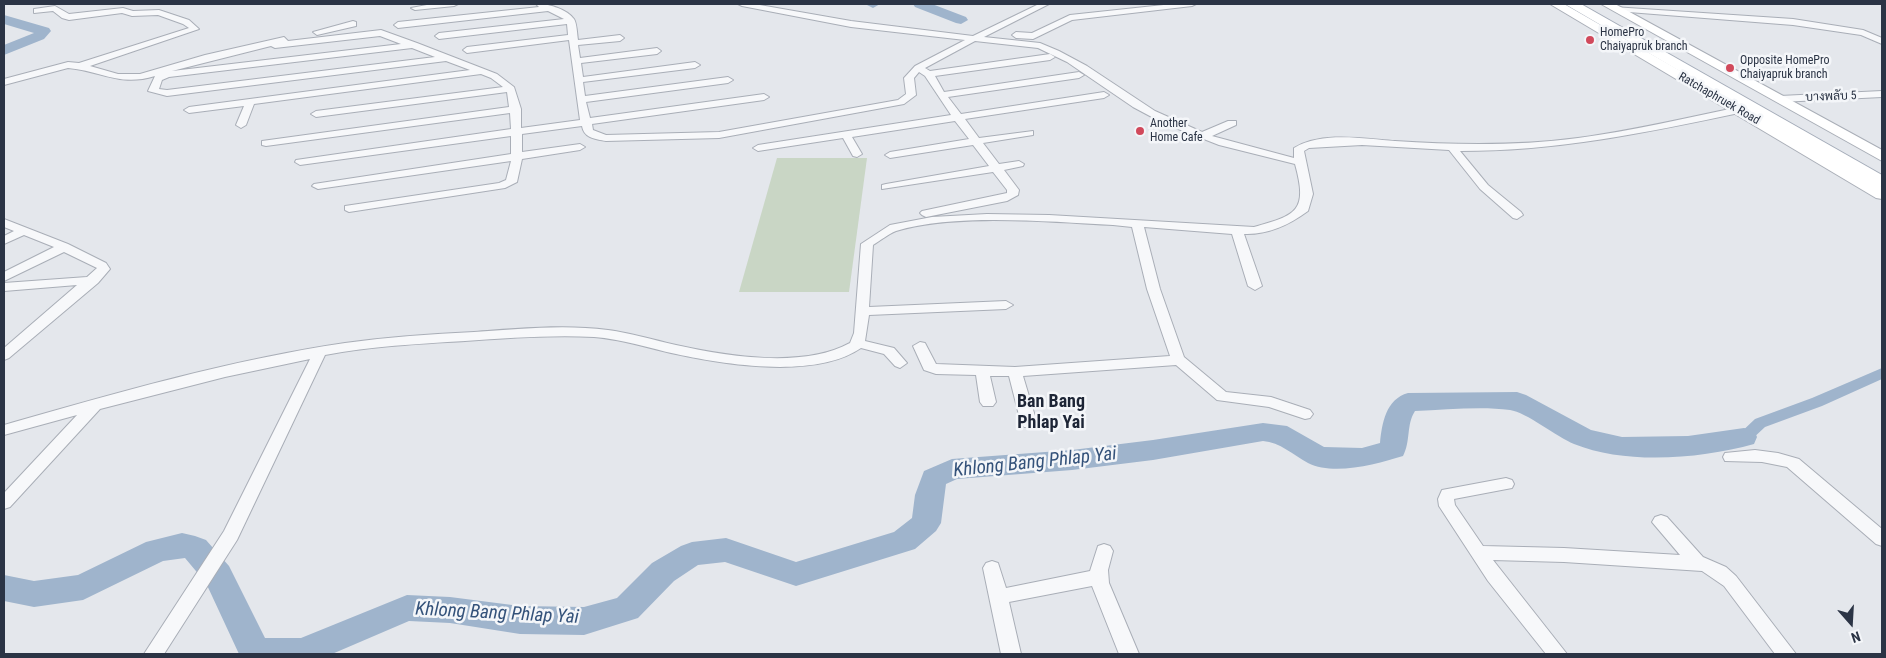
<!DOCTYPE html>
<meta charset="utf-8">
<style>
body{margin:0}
#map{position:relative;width:1886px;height:658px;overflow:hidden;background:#e4e7ec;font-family:"Roboto Condensed",sans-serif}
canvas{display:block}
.frame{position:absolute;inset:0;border:5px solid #2b3445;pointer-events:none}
.north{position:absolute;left:1826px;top:598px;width:50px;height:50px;-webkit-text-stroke:4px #f4f6f9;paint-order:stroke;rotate:161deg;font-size:14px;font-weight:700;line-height:20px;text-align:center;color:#2b3445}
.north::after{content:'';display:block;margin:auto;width:18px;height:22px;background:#2b3445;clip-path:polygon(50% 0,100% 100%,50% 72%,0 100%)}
</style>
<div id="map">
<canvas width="1886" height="658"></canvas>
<div class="frame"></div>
<div class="north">N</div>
</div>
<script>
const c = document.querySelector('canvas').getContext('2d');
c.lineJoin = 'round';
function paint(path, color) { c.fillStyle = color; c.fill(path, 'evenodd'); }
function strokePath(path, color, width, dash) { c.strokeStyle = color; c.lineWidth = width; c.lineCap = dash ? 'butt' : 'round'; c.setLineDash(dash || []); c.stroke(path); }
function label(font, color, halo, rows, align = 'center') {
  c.font = font + ' "Roboto Condensed",Sarabun,sans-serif'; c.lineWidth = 5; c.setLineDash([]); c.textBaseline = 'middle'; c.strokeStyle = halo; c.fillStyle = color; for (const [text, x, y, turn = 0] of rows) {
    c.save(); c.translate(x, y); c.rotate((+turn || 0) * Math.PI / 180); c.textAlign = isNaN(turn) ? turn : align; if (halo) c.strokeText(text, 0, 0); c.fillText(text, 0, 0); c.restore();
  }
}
paint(new Path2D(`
 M 777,158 L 867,158 L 849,292 L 739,292 Z`), '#c9d6c5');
paint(new Path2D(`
 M 1882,368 L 1882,379 L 1822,406 L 1765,427 L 1750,441 L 1738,441 L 1736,437 L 1755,419 L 1812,398 Z`), '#9fb4cc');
paint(new Path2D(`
 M 865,4 L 880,4 L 873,8 Z
 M 913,4 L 932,4 L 966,17 L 968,20 L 961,24 L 956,23 L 915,7 Z
 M 4,15 L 49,28 L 51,31 L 44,39 L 4,55 L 4,45 L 34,33 L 4,24 Z
 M 1517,392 L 1526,395 L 1591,430 L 1622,437 L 1688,436 L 1744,428 L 1754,430 L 1757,437 L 1754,444 C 1700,459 1626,465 1574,444 C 1557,437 1526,412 1510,410 C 1480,406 1446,410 1415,411 C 1406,425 1411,441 1403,456 C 1377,464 1334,476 1308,463 C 1293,455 1280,442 1263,441 L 1153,460 L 1072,470 L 957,479 L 946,484 L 941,523 L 936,531 L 915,549 L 796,586 L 725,562 L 698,565 L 674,581 L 638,618 L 584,635 L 520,634 L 450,623 L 409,621 L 332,654 L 239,654 L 206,583 L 185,558 L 163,561 L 83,600 L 34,607 L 4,601 L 4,575 L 34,581 L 78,575 L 146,542 L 182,533 L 195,536 L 206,540 L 229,566 L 265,638 L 301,638 L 407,595 L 450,597 L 520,606 L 584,607 L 617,598 L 652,563 L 681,546 L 692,542 L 726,538 L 796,562 L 894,532 L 912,518 L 915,495 L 924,471 L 952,459 L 1072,450 L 1153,440 L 1263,423 L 1287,426 L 1324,447 L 1362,448 L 1380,443 C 1382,423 1386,399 1408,393 Z`), '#9fb4cc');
const street = new Path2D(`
 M 432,4 L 458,4 L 454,6 L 415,10 L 411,8 Z
 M 536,4 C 547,3 567,9 574,19 C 577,24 577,34 578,40 L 620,35 L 624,38 L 620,41 L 578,45 L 580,58 L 657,48 L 661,51 L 657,54 L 581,63 L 583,77 L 695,62 L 700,65 L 695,68 L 583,82 L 585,96 L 728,77 L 733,80 L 728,83 L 586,102 L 590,118 L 764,94 L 769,97 L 764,100 L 592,124 L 593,130 L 606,135 L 719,132 L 898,100 L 906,94 L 904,78 L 915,66 L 965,40 L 851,27 L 742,6 L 738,4 L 754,4 L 851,21 L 973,36 L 1039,4 L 1049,4 L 984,37 L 1040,43 L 1059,51 L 1087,66 L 1155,111 L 1202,132 L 1228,121 L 1236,121 L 1236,125 L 1212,136 L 1294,158 L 1294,148 C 1322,131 1365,139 1395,141 C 1456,145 1518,146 1578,138 C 1632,131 1686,118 1739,107 L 1744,110 L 1739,113 C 1644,133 1558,151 1460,151 L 1488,185 L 1521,212 L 1523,215 L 1517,219 L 1513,218 L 1480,189 L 1449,150 L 1362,145 L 1309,148 L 1304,151 L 1313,194 L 1308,211 C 1289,225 1268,235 1244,234 L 1262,286 L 1255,290 L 1248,286 L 1232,234 L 1144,227 L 1160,289 L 1184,357 L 1226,392 L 1271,397 L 1310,410 L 1313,414 L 1310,418 L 1305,419 L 1269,407 L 1217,400 L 1176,365 L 1023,376 L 1037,423 L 1034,427 L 1024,427 L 1021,423 L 1009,376 L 990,376 L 996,402 L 993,406 L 983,406 L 980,402 L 976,375 L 936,374 L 924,370 L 913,346 L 920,342 L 925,343 L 936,364 L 1015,367 L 1170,356 L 1147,289 L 1132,227 L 1113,225 C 1050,222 955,213 896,231 C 888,234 880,241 873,245 L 869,307 L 1006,301 L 1013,305 L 1006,309 L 869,315 L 865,341 L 894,348 L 907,363 L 900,368 L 895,366 L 884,354 L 861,348 C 816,379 727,365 676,354 C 648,348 622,339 594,337 C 551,335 508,338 465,341 C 418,344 371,346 325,355 L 237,540 L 164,654 L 144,654 L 224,531 L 310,359 L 225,377 L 100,409 L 10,507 L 4,509 L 4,493 L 77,415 L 4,435 L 4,425 C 116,393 230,360 345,343 C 388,337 431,334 474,332 C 518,329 564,324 608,330 C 631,333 653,340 676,345 C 726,356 803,369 850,343 L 854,333 L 861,244 L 890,225 L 932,217 L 987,214 L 1049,215 L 1254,227 C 1297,215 1308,211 1295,164 L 1219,145 L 1163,123 L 1133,107 L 1067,62 L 1038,48 L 975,41 L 925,68 L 930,71 L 1050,54 L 1055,57 L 1050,60 L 935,76 L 944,92 L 1079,72 L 1084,75 L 1079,78 L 948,97 L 961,114 L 1104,92 L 1109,95 L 1104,98 L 965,119 L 979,138 L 1033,131 L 1033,135 L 983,143 L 999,164 L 1019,161 L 1024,164 L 1023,166 L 1004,170 L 1019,190 L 1018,195 L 1007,201 L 926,217 L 922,215 L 920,213 L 922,211 L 1007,193 L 1007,190 L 993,172 L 882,189 L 882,185 L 886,184 L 989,166 L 973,145 L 890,158 L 885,155 L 890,152 L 969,139 L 955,121 L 852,137 L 862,154 L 857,157 L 853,156 L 843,138 L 758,151 L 753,148 L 758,145 L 951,115 L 925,76 L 919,72 L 914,78 L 916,95 L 904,104 L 719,138 L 606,141 C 595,139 584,138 582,126 L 522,134 L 522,152 L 580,144 L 585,147 L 580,150 L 522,159 L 517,182 L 505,188 L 349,212 L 345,210 L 345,206 L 499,183 L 506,180 L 511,161 L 318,189 L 312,186 L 314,184 L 511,154 L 511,136 L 300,165 L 295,162 L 296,160 L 511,129 L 510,113 L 266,146 L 262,145 L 262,141 L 509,107 L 507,92 L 316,117 L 311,114 L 316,111 L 503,87 L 491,78 L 481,74 L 254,104 L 246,125 L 241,128 L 236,125 L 244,106 L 189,113 L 184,110 L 189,107 L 470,70 L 446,61 L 167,96 L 148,91 L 155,76 C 119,87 102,71 68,68 L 4,85 L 4,79 L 68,62 L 79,63 L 189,28 L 183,24 L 158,15 L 132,16 L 122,13 L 69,20 L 62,18 L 53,11 L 34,13 L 34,9 L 55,6 L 69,14 L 123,8 L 133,11 L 159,10 L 189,20 L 199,29 L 90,66 L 118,74 L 140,74 L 205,55 L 284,37 L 288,41 L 381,30 L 417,43 L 497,74 L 514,87 L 521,109 L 521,128 L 580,120 L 569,40 L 467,53 L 463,50 L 467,47 L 568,35 L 567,24 L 439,39 L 435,36 L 439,33 L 564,19 L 548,11 L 398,28 L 394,25 L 398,22 L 539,7 ZM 380,36 L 401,44 L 172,71 L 271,46 L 275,48 ZM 412,48 L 435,57 L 167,90 L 159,89 L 162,80 L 169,77 Z
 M 1173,4 L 1196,4 L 1192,6 L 1072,20 L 1033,39 L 1016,38 L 1012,35 L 1016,32 L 1032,33 L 1070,15 Z
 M 1613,7 L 1793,19 L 1863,30 L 1882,38 L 1882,44 L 1861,35 L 1793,25 L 1616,11 L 1612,9 Z
 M 353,21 L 356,22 L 356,26 L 317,35 L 313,32 Z
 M 1882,91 L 1882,97 L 1780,102 L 1775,99 L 1780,96 Z
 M 4,219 L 68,244 L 106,263 L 110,269 L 98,283 L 9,358 L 4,360 L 4,348 L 77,285 L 4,291 L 4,283 L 87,277 L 97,268 L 64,252 L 4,281 L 4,272 L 54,247 L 24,235 L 4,244 L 4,236 L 14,231 L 4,227 Z
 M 1755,450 L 1778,453 L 1799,459 L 1882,529 L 1882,546 L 1876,544 L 1787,467 L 1762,462 L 1725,461 L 1723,457 L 1725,453 Z
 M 1506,478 L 1512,480 L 1514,484 L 1512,488 L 1454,499 L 1455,505 L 1483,546 L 1564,548 L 1680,555 L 1652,522 L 1655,517 L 1661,515 L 1667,517 L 1703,557 L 1726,567 L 1736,576 L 1796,654 L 1775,654 L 1724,586 L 1702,571 L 1564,562 L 1493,560 L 1567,654 L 1546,654 L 1488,581 L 1439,506 L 1438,499 L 1442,490 Z
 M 1104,544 L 1110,546 L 1113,551 L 1108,570 L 1109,583 L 1139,654 L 1119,654 L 1092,586 L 1009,602 L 1021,654 L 1001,654 L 983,568 L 986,563 L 992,561 L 998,563 L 1006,588 L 1090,571 L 1098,546 Z`);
const secondary = new Path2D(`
 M 1550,4 L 1564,4 L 1882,187 L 1882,199 L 1876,198 Z
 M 1601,4 L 1615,4 L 1882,150 L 1882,161 Z`);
const primary = new Path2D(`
 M 1565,4 L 1581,4 L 1882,175 L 1882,187 L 1876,186 Z`);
strokePath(street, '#a9aeb7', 2);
strokePath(secondary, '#a9aeb7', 2);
strokePath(primary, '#a3abb8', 2);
paint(street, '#f7f8fa');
paint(secondary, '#fff');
paint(primary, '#fff');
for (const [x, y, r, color] of [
 [1590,40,5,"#d1495b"],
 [1730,68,5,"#d1495b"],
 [1140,131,5,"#d1495b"]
]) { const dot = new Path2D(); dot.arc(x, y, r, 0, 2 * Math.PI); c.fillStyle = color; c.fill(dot); strokePath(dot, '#f4f6f9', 2); }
label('12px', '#2b3445', '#f4f6f9', [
 ["HomePro",1600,33],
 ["Chaiyapruk branch",1600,47],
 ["Opposite HomePro",1740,61],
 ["Chaiyapruk branch",1740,75],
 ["Another",1150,124],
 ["Home Cafe",1150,138]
], 'left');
label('12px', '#2b3445', '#f4f6f9', [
 ["บางพลับ 5",1831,97,-2],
 ["Ratchaphruek Road",1719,99,30]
]);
label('bold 18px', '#1d2536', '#f4f6f9', [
 ["Ban Bang",1051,402],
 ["Phlap Yai",1051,423]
]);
label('italic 19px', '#34527a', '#f4f6f9', [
 ["Khlong Bang Phlap Yai",1035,463,-6],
 ["Khlong Bang Phlap Yai",497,614,3]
]);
</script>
